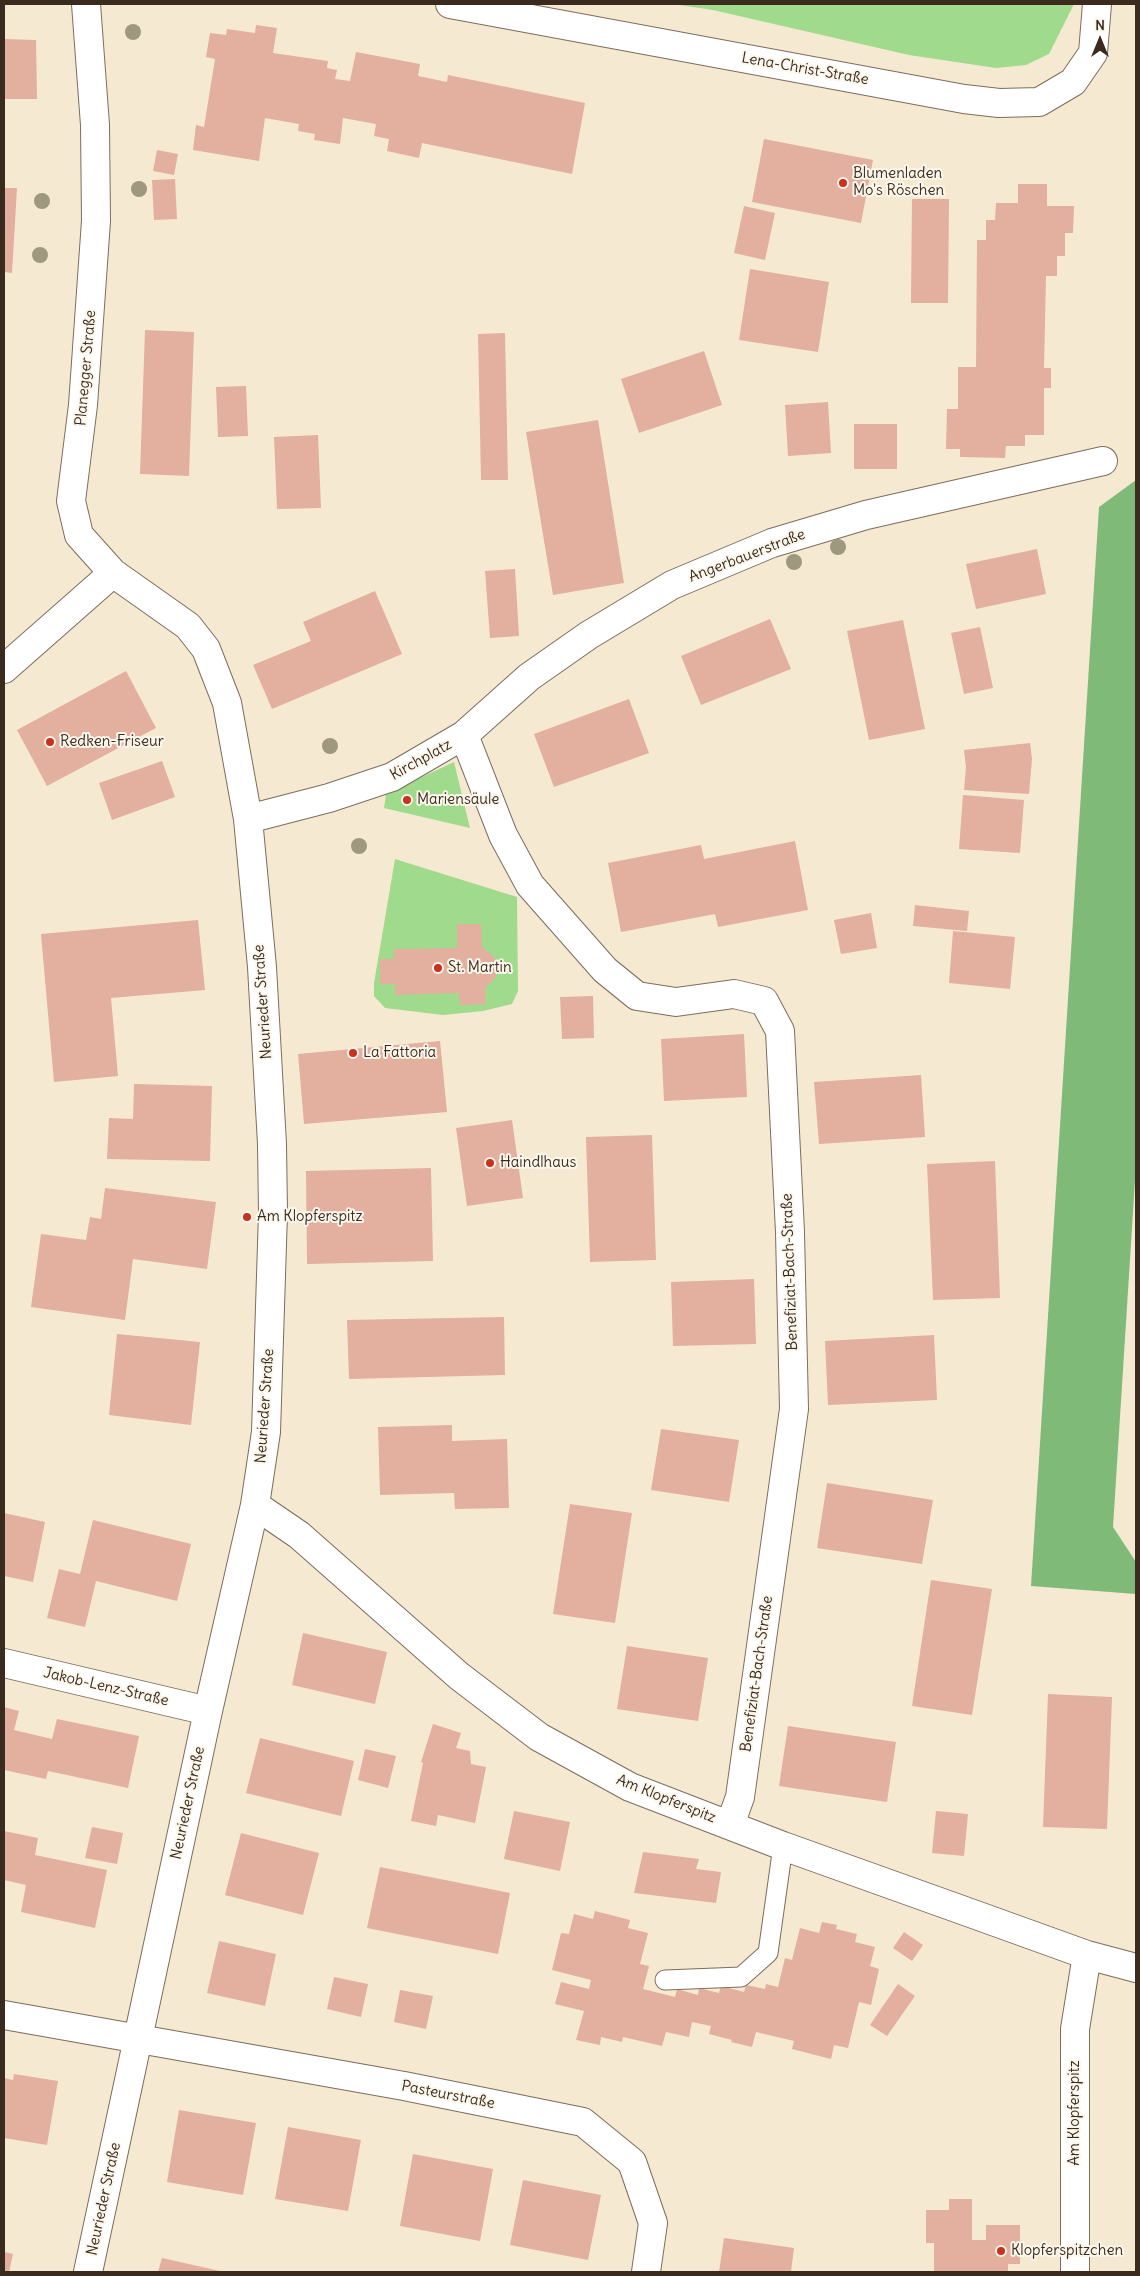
<!DOCTYPE html>
<meta charset="utf-8">
<style>
body{margin:0}
#map{position:relative;width:1140px;height:2276px;overflow:hidden;background:#f6e9d2;font-family:Delius,sans-serif}
canvas{display:block}
.frame{position:absolute;inset:0;border:5px solid #3b2a1e;pointer-events:none}
.north{position:absolute;left:1075px;top:15px;width:50px;height:50px;-webkit-text-stroke:4px #fbf7ec;paint-order:stroke;rotate:0deg;font-size:14px;font-weight:700;line-height:20px;text-align:center;color:#3b2a1e}
.north::after{content:'';display:block;margin:auto;width:18px;height:22px;background:#3b2a1e;clip-path:polygon(50% 0,100% 100%,50% 72%,0 100%)}
</style>
<div id="map">
<canvas width="1140" height="2276"></canvas>
<div class="frame"></div>
<div class="north">N</div>
</div>
<script>
const c = document.querySelector('canvas').getContext('2d');
c.lineJoin = 'round';
function paint(path, color) { c.fillStyle = color; c.fill(path, 'evenodd'); }
function strokePath(path, color, width, dash) { c.strokeStyle = color; c.lineWidth = width; c.lineCap = dash ? 'butt' : 'round'; c.setLineDash(dash || []); c.stroke(path); }
function label(font, color, halo, rows, align = 'center') {
  c.font = font + ' Delius,sans-serif'; c.lineWidth = 4; c.setLineDash([]); c.textBaseline = 'middle'; c.strokeStyle = halo; c.fillStyle = color; for (const [text, x, y, turn = 0] of rows) {
    c.save(); c.translate(x, y); c.rotate((+turn || 0) * Math.PI / 180); c.textAlign = isNaN(turn) ? turn : align; if (halo) c.strokeText(text, 0, 0); c.fillText(text, 0, 0); c.restore();
  }
}
paint(new Path2D(`
 M 673,4 L 1074,4 L 1049,54 L 1026,65 L 996,68 L 909,55 L 713,10 Z
 M 454,762 L 470,828 L 384,808 L 386,794 Z
 M 395,859 L 517,897 L 518,991 L 512,1004 L 483,1011 L 443,1015 L 385,1008 L 374,996 L 374,983 Z`), '#a0da8c');
paint(new Path2D(`
 M 1136,480 L 1136,1165 L 1113,1527 L 1136,1562 L 1136,1594 L 1031,1586 L 1099,507 Z`), '#80ba78');
paint(new Path2D(`
 M 256,25 L 277,28 L 273,53 L 328,61 L 327,68 L 337,70 L 335,79 L 350,81 L 356,52 L 420,64 L 418,76 L 447,82 L 448,75 L 585,103 L 572,174 L 422,143 L 419,158 L 387,151 L 389,139 L 374,136 L 376,124 L 343,118 L 340,144 L 314,140 L 315,134 L 298,131 L 299,124 L 265,118 L 259,161 L 193,150 L 196,125 L 204,127 L 215,59 L 206,57 L 210,33 L 226,35 L 227,29 L 255,33 Z
 M 4,39 L 36,40 L 37,99 L 4,99 Z
 M 764,139 L 873,160 L 861,223 L 752,202 Z
 M 157,150 L 178,154 L 174,175 L 153,171 Z
 M 175,179 L 177,219 L 154,220 L 152,180 Z
 M 1018,184 L 1047,184 L 1047,206 L 1074,206 L 1073,233 L 1065,233 L 1065,256 L 1057,256 L 1057,276 L 1046,276 L 1044,368 L 1051,368 L 1051,388 L 1044,388 L 1044,435 L 1025,435 L 1025,446 L 1006,446 L 1005,458 L 960,457 L 960,449 L 946,449 L 947,409 L 958,409 L 958,367 L 976,367 L 977,240 L 986,240 L 986,220 L 995,220 L 996,203 L 1018,203 Z
 M 4,188 L 17,188 L 12,273 L 4,272 Z
 M 912,199 L 949,199 L 948,303 L 911,303 Z
 M 744,206 L 775,213 L 765,260 L 734,253 Z
 M 750,269 L 829,282 L 818,352 L 739,340 Z
 M 145,330 L 194,332 L 189,476 L 140,474 Z
 M 505,333 L 508,480 L 481,480 L 478,334 Z
 M 704,351 L 722,405 L 639,433 L 621,379 Z
 M 246,386 L 248,436 L 218,437 L 216,387 Z
 M 828,402 L 831,453 L 788,456 L 785,405 Z
 M 598,420 L 624,583 L 553,595 L 526,432 Z
 M 854,424 L 897,424 L 897,469 L 854,469 Z
 M 318,435 L 321,508 L 277,509 L 274,437 Z
 M 1037,549 L 1046,594 L 976,609 L 966,564 Z
 M 515,569 L 519,636 L 490,638 L 485,571 Z
 M 375,591 L 402,654 L 272,709 L 253,665 L 311,641 L 303,622 Z
 M 770,619 L 791,669 L 701,705 L 681,656 Z
 M 903,620 L 925,729 L 869,740 L 847,631 Z
 M 980,627 L 993,688 L 964,694 L 951,633 Z
 M 126,671 L 156,728 L 47,786 L 17,730 Z
 M 629,699 L 649,753 L 554,787 L 534,734 Z
 M 1030,743 L 1032,759 L 1029,794 L 964,790 L 966,767 L 964,750 Z
 M 162,761 L 175,797 L 112,820 L 99,783 Z
 M 963,795 L 1024,800 L 1020,853 L 959,849 Z
 M 795,841 L 808,910 L 718,927 L 715,914 L 621,932 L 608,863 L 701,845 L 704,859 Z
 M 915,905 L 969,911 L 967,931 L 913,926 Z
 M 871,913 L 877,948 L 841,954 L 834,920 Z
 M 198,920 L 205,990 L 111,998 L 118,1076 L 54,1082 L 41,934 Z
 M 457,924 L 481,924 L 482,947 L 495,958 L 496,977 L 485,988 L 486,1004 L 460,1005 L 459,993 L 395,995 L 395,984 L 380,984 L 380,959 L 394,959 L 394,949 L 457,948 Z
 M 953,931 L 1015,937 L 1010,989 L 949,983 Z
 M 593,996 L 594,1038 L 562,1039 L 560,997 Z
 M 744,1034 L 747,1097 L 664,1101 L 661,1039 Z
 M 440,1041 L 447,1112 L 304,1124 L 298,1054 Z
 M 921,1075 L 925,1137 L 819,1144 L 814,1082 Z
 M 134,1084 L 212,1086 L 210,1161 L 107,1159 L 109,1118 L 133,1119 Z
 M 512,1120 L 523,1198 L 467,1206 L 456,1128 Z
 M 652,1135 L 656,1260 L 590,1262 L 586,1137 Z
 M 995,1161 L 1000,1298 L 933,1300 L 927,1164 Z
 M 431,1168 L 433,1261 L 307,1264 L 306,1171 Z
 M 105,1188 L 216,1202 L 207,1269 L 133,1259 L 125,1320 L 31,1307 L 41,1234 L 86,1240 L 90,1217 L 101,1219 Z
 M 754,1279 L 756,1344 L 673,1346 L 671,1282 Z
 M 504,1317 L 505,1375 L 349,1379 L 347,1320 Z
 M 117,1334 L 200,1342 L 191,1425 L 109,1415 Z
 M 934,1335 L 937,1400 L 828,1405 L 825,1341 Z
 M 452,1425 L 452,1441 L 507,1439 L 509,1508 L 455,1509 L 454,1493 L 380,1495 L 378,1427 Z
 M 661,1429 L 739,1440 L 729,1502 L 651,1490 Z
 M 827,1483 L 933,1500 L 922,1564 L 817,1548 Z
 M 570,1504 L 632,1513 L 615,1623 L 553,1614 Z
 M 4,1513 L 45,1522 L 33,1582 L 4,1576 Z
 M 93,1520 L 191,1544 L 177,1601 L 96,1581 L 85,1627 L 47,1618 L 59,1569 L 80,1574 Z
 M 931,1580 L 992,1589 L 972,1715 L 912,1706 Z
 M 303,1633 L 387,1652 L 375,1704 L 292,1685 Z
 M 627,1646 L 708,1658 L 698,1721 L 617,1709 Z
 M 1048,1694 L 1112,1697 L 1107,1829 L 1043,1827 Z
 M 4,1707 L 19,1711 L 14,1730 L 52,1739 L 57,1719 L 139,1736 L 128,1788 L 48,1771 L 46,1779 L 4,1770 Z
 M 433,1724 L 461,1733 L 456,1748 L 470,1751 L 471,1764 L 486,1767 L 475,1823 L 438,1815 L 436,1826 L 411,1821 L 423,1763 L 421,1762 Z
 M 788,1726 L 896,1742 L 887,1802 L 779,1786 Z
 M 260,1738 L 354,1761 L 341,1816 L 246,1793 Z
 M 365,1749 L 396,1756 L 388,1788 L 358,1780 Z
 M 514,1811 L 570,1822 L 560,1871 L 504,1859 Z
 M 936,1811 L 968,1814 L 964,1856 L 932,1853 Z
 M 92,1827 L 123,1833 L 117,1864 L 85,1858 Z
 M 4,1831 L 38,1838 L 35,1855 L 107,1870 L 95,1928 L 21,1912 L 26,1885 L 4,1880 Z
 M 241,1833 L 319,1853 L 303,1915 L 225,1895 Z
 M 643,1852 L 699,1859 L 696,1869 L 721,1872 L 716,1903 L 634,1893 Z
 M 380,1867 L 510,1893 L 498,1954 L 367,1928 Z
 M 595,1911 L 630,1920 L 628,1928 L 648,1933 L 640,1964 L 649,1966 L 643,1989 L 675,1997 L 677,1989 L 698,1995 L 699,1988 L 719,1993 L 721,1986 L 744,1992 L 746,1985 L 765,1989 L 766,1984 L 778,1987 L 785,1958 L 792,1960 L 800,1928 L 819,1933 L 822,1922 L 837,1925 L 836,1929 L 857,1934 L 855,1942 L 875,1947 L 870,1966 L 879,1969 L 871,2005 L 859,2002 L 848,2048 L 834,2045 L 831,2059 L 792,2049 L 794,2041 L 756,2032 L 752,2047 L 731,2042 L 732,2040 L 709,2034 L 711,2026 L 692,2022 L 689,2037 L 666,2032 L 662,2046 L 623,2037 L 622,2042 L 601,2037 L 600,2045 L 576,2040 L 584,2011 L 555,2004 L 561,1982 L 589,1989 L 591,1980 L 552,1970 L 561,1933 L 569,1934 L 574,1914 L 593,1919 Z
 M 904,1932 L 923,1945 L 912,1961 L 893,1948 Z
 M 219,1941 L 276,1954 L 265,2006 L 207,1993 Z
 M 334,1977 L 368,1984 L 361,2017 L 327,2009 Z
 M 898,1984 L 915,1996 L 887,2036 L 870,2025 Z
 M 400,1990 L 433,1996 L 426,2029 L 394,2022 Z
 M 14,2074 L 58,2081 L 47,2145 L 4,2138 L 4,2078 L 13,2080 Z
 M 179,2110 L 256,2123 L 243,2195 L 167,2182 Z
 M 288,2127 L 361,2140 L 348,2211 L 275,2199 Z
 M 413,2154 L 493,2169 L 480,2241 L 400,2226 Z
 M 523,2180 L 601,2195 L 588,2260 L 510,2245 Z
 M 949,2199 L 972,2199 L 972,2240 L 986,2240 L 986,2225 L 1020,2225 L 1020,2264 L 1008,2264 L 1008,2272 L 934,2272 L 934,2243 L 926,2243 L 926,2210 L 949,2210 Z
 M 724,2238 L 794,2248 L 791,2272 L 719,2272 Z
 M 4,2252 L 13,2254 L 9,2272 L 4,2272 Z
 M 162,2258 L 220,2271 L 220,2272 L 158,2272 Z`), '#e3af9f');
const lane = new Path2D(`
 M 665,1980 L 741,1977 L 768,1953 L 783,1846`);
const street = new Path2D(`
 M 86,4 L 95,125 L 96,221 L 83,405 L 71,501 L 79,535 L 113,573 L 188,626 L 206,649 L 227,703 L 248,819 L 262,967 L 272,1144 L 273,1213 L 266,1432 L 255,1505 L 208,1711 L 88,2272
 M 450,4 L 964,99 L 999,103 L 1039,102 L 1073,82 L 1093,53 L 1097,4
 M 4,669 L 113,573
 M 464,735 L 503,835 L 530,885 L 605,970 L 637,996 L 676,1002 L 734,994 L 764,1001 L 780,1031 L 790,1232 L 794,1409 L 740,1797 L 730,1825
 M 248,819 L 329,798 L 392,777 L 464,735 L 529,677 L 589,635 L 672,585 L 772,543 L 866,515 L 1103,461
 M 255,1505 L 299,1535 L 459,1676 L 539,1737 L 630,1787 L 783,1846 L 962,1910 L 1087,1955 L 1136,1968
 M 4,1663 L 208,1711
 M 4,2015 L 404,2086 L 583,2122 L 632,2162 L 653,2223 L 646,2272
 M 1075,2272 L 1075,2029 L 1087,1955`);
strokePath(lane, '#7c6d5d', 21);
strokePath(street, '#7c6d5d', 30);
strokePath(lane, '#fff', 19);
strokePath(street, '#fff', 28);
c.fillStyle = '#9d987e';
for (const [x, y] of [
 [133,32],
 [139,189],
 [42,201],
 [40,255],
 [838,547],
 [794,562],
 [330,746],
 [359,846]
]) { c.beginPath(); c.arc(x, y, 8, 0, 2 * Math.PI); c.fill(); }
for (const [x, y, r, color] of [
 [843,183,5,"#c8321e"],
 [50,742,5,"#c8321e"],
 [407,800,5,"#c8321e"],
 [438,968,5,"#c8321e"],
 [353,1053,5,"#c8321e"],
 [490,1163,5,"#c8321e"],
 [247,1217,5,"#c8321e"],
 [1001,2251,5,"#c8321e"]
]) { const dot = new Path2D(); dot.arc(x, y, r, 0, 2 * Math.PI); c.fillStyle = color; c.fill(dot); strokePath(dot, '#fbf7ec', 2); }
label('15px', '#3b2a1e', '#fbf7ec', [
 ["Lena-Christ-Straße",805,69,10],
 ["Planegger Straße",86,368,-85],
 ["Angerbauerstraße",747,556,-21],
 ["Kirchplatz",421,760,-29],
 ["Neurieder Straße",263,1002,-94],
 ["Benefiziat-Bach-Straße",790,1272,-92],
 ["Neurieder Straße",265,1406,-86],
 ["Benefiziat-Bach-Straße",757,1674,-82],
 ["Jakob-Lenz-Straße",106,1687,13],
 ["Am Klopferspitz",666,1799,22],
 ["Neurieder Straße",188,1803,-78],
 ["Pasteurstraße",448,2095,11],
 ["Am Klopferspitz",1075,2113,-90],
 ["Neurieder Straße",104,2199,-78]
]);
label('15px', '#3b2a1e', '#fbf7ec', [
 ["Blumenladen",853,174],
 ["Mo's Röschen",853,191],
 ["Redken-Friseur",60,742],
 ["Mariensäule",417,800],
 ["St. Martin",448,968],
 ["La Fattoria",363,1053],
 ["Haindlhaus",500,1163],
 ["Am Klopferspitz",257,1217],
 ["Klopferspitzchen",1011,2251]
], 'left');
</script>
